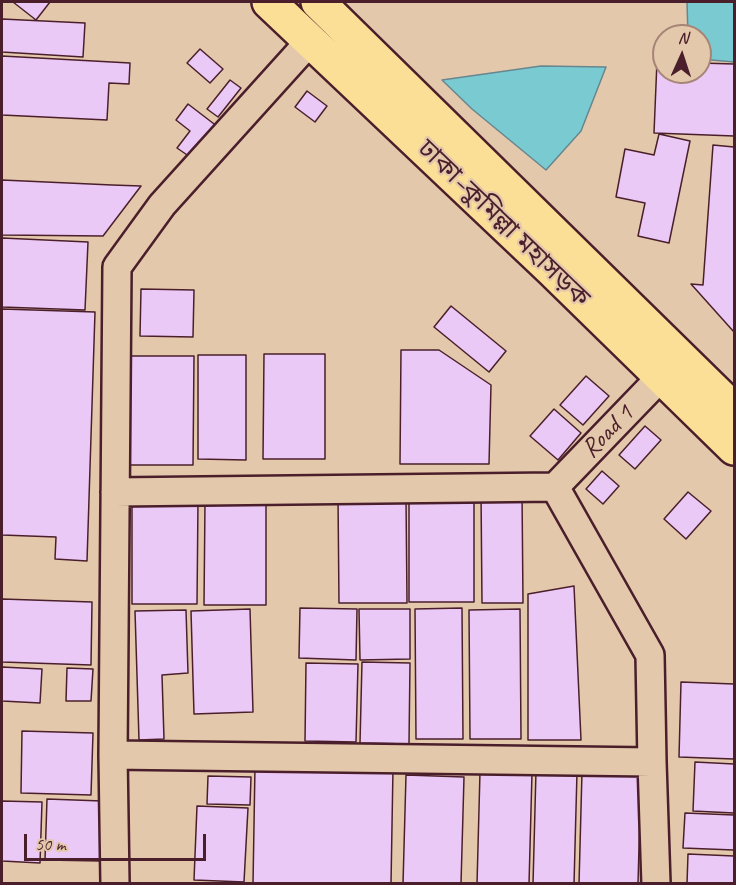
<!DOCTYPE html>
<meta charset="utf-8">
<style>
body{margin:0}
#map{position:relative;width:736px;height:885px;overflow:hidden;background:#e4c8ab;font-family:Caveat,sans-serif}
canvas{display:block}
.frame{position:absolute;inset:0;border:3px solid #4a1f2b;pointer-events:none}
.north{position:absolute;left:652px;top:24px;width:60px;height:60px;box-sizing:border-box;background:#e4c8ab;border:2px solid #a68478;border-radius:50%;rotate:3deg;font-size:16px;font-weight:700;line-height:24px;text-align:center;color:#4a1f2b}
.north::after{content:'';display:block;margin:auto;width:21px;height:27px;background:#4a1f2b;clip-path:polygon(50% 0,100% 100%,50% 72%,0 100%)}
.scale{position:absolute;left:24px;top:834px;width:182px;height:27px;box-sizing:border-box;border:3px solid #4a1f2b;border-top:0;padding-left:8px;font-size:18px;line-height:21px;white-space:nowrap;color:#4a1f2b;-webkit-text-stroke:4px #e4c8ab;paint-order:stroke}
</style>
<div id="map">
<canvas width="736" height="885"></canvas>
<div class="frame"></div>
<div class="north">N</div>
<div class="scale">50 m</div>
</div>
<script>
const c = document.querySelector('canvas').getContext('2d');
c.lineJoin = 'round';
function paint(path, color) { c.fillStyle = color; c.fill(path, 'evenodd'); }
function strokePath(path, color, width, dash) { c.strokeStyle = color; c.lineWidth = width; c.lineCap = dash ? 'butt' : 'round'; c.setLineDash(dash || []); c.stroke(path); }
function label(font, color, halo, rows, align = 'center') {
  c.font = font + ' Caveat,"Noto Sans Bengali",sans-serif'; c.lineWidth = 4.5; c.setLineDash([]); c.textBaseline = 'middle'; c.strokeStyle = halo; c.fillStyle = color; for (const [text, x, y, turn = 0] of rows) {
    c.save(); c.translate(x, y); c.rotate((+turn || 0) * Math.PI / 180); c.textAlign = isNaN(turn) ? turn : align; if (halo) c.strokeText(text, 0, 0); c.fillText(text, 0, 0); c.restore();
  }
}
const water = new Path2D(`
 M 687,2 L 734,2 L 734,62 L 700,59 L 700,36 L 688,36 Z
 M 541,66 L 606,67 L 581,131 L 546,170 L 472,109 L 442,80 Z`);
paint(water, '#7acbd1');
strokePath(water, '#67868f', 1.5);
const building = new Path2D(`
 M 13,2 L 50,2 L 36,20 Z
 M 2,19 L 85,23 L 83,57 L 2,52 Z
 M 200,49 L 223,69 L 210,83 L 187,63 Z
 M 2,56 L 130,63 L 129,84 L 109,83 L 107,120 L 2,115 Z
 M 657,61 L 664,61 L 664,72 L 700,72 L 700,63 L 734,64 L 734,136 L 654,133 Z
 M 230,80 L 241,88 L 218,117 L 207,109 Z
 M 307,91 L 327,106 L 315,122 L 295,107 Z
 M 188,104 L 218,127 L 193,159 L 177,148 L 190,131 L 176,120 Z
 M 659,134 L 690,141 L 669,243 L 638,236 L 645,203 L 616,197 L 625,149 L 654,155 Z
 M 713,145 L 734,147 L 734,332 L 691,284 L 703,285 Z
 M 2,180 L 112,185 L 141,186 L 103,236 L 2,235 Z
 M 2,238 L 88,242 L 85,310 L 2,307 Z
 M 141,289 L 194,290 L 193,337 L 140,336 Z
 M 451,306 L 506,351 L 489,372 L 434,327 Z
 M 2,309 L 95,312 L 87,561 L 55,559 L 56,537 L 2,535 Z
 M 401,350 L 439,350 L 491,385 L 489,464 L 400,464 Z
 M 264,354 L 325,354 L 325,459 L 263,459 Z
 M 198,355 L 246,355 L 246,460 L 198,459 Z
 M 130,356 L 194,356 L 193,465 L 130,465 Z
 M 586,376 L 609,396 L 583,425 L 560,405 Z
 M 554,409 L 581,433 L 558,460 L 530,436 Z
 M 645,426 L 661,440 L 635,469 L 619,455 Z
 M 602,471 L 619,486 L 603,504 L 586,489 Z
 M 481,492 L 522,492 L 523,603 L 482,603 Z
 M 688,492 L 711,511 L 686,539 L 664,519 Z
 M 338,498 L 406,498 L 407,603 L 339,603 Z
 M 409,498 L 474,498 L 474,602 L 409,602 Z
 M 132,500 L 198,501 L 197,604 L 132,604 Z
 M 205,502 L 266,502 L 266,605 L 204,605 Z
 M 574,586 L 581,740 L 528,740 L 528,594 Z
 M 2,599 L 92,602 L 91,665 L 2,662 Z
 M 300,608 L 357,609 L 356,660 L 299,658 Z
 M 462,608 L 463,739 L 416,739 L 415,609 Z
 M 250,609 L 253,712 L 194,714 L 191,611 Z
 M 359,609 L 410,609 L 410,659 L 360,660 Z
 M 520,609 L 521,739 L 470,739 L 469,610 Z
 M 186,610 L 188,673 L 162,675 L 164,739 L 139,740 L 135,611 Z
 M 362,662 L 410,663 L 409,744 L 360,743 Z
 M 306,663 L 358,664 L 356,742 L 305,741 Z
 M 2,667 L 42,669 L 40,703 L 2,701 Z
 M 67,668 L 93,669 L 91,701 L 66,701 Z
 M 681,682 L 734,684 L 734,759 L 679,757 Z
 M 22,731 L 93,733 L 91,795 L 21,793 Z
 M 695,762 L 734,764 L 734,813 L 693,811 Z
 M 255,766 L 393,768 L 391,884 L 253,884 Z
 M 536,771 L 577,772 L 574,884 L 533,884 Z
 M 480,772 L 532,773 L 529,884 L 477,884 Z
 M 582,772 L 641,773 L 638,884 L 579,884 Z
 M 406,775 L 464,777 L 461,884 L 403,884 Z
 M 208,776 L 251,777 L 250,805 L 207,804 Z
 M 47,799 L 102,801 L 101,861 L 45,860 Z
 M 2,801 L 42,802 L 40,863 L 2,861 Z
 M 197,806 L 248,808 L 244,882 L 194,880 Z
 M 685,813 L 734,815 L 734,850 L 683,848 Z
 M 688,854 L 734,856 L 734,884 L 687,884 Z`);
paint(building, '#ebc9f6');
strokePath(building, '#4a1f2b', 1.5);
const street = new Path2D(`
 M 555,487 L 661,377
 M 115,492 L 555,487 L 650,655 L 652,762 L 113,755 L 117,267 L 162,205 L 311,40
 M 113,755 L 115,884
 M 652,762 L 656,884`);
const highway = new Path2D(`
 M 269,2 L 552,270 L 734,448
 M 318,2 L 734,410`);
strokePath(street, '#4a1f2b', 32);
strokePath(highway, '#4a1f2b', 38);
strokePath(street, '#e4c8ab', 27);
strokePath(highway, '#fbdf96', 33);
label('26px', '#4a1f2b', '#e4c8ab', [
 ["ঢাকা–কুমিল্লা মহাসড়ক",503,224,44],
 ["Road 1",608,432,-46]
]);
</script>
